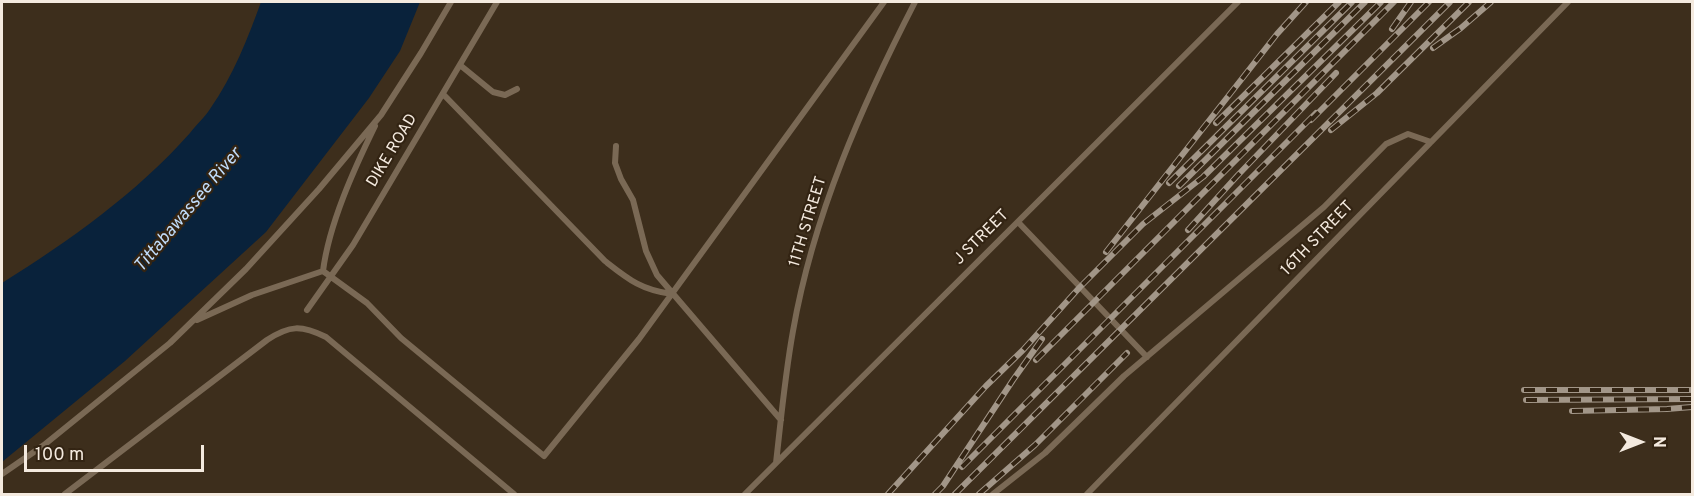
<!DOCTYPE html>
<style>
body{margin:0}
#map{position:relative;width:1694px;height:496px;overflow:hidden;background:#3d2e1c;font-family:Overpass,sans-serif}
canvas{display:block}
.frame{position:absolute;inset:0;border:3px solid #f4eadf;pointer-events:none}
.north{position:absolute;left:1610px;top:412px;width:60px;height:60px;-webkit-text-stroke:4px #332413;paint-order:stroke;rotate:90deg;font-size:16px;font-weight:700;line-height:24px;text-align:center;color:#f4eadf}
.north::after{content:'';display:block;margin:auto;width:21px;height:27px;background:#f4eadf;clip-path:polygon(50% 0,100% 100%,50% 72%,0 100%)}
.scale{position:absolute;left:24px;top:445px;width:180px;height:27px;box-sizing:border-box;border:3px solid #f4eadf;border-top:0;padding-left:8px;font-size:18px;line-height:21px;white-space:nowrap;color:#f4eadf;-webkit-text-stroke:4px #332413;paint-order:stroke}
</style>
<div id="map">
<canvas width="1694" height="496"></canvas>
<div class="frame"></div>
<div class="north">N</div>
<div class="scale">100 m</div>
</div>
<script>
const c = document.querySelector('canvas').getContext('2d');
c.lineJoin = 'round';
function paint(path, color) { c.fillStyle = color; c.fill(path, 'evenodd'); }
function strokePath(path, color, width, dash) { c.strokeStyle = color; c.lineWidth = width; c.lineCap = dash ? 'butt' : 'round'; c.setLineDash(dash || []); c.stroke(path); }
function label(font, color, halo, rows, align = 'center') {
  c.font = font + ' Overpass,sans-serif'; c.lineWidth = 4.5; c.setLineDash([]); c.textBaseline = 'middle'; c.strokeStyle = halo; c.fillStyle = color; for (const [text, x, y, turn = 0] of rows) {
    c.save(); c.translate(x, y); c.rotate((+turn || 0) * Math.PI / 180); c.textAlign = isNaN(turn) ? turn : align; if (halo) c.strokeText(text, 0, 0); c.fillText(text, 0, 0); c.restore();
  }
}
paint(new Path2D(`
 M 261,2 L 420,2 L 400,51 L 369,98 L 266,232 L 125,361 L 2,462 L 2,283 C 69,241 137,193 190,133 C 196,125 205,117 210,109 C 233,76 248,38 261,2 Z`), '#09223b');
strokePath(new Path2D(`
 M 460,65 L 493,92 L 505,95 L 517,89
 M 443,94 L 605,261 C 628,279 641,290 672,294
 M 616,146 L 615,163 L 621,179 L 633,200 L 646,251 L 657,275 L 781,420
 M 1018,222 L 1147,357
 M 323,271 L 367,303 L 401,338 L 544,456 L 639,339 L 884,2
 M 307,310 L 353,245 L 497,2
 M 197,320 L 252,295 L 323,271 C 329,224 354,169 375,126
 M 776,463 C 781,419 785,375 793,331 C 813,216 862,105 915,2
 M 2,474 L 44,445 L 170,343 L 246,269 L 319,189 L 381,115 L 421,53 L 451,2
 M 65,494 L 267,340 C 290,325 301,325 326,337 L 514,494
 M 745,494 L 1238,2
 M 993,494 L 1045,453 L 1124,376 L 1324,207 L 1386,144 L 1408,134 L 1431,142
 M 1087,494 L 1568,2`), '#7a6955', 6);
const rail = new Path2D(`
 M 1392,29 L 1411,2
 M 1433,48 L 1461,28 L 1491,2
 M 1311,120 L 1429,2
 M 1216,123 L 1339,2
 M 1331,130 L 1377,93 L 1469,2
 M 1169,183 L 1352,2
 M 1179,186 L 1365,2
 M 1188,230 L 1238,175 L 1336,73
 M 1106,252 L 1277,34 L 1306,2
 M 1036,360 L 1394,2
 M 1524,390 L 1692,390
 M 1526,400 L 1692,399
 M 1572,411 L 1667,409 L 1692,407
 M 962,467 L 1316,113
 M 888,494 L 986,386 L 1023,350 L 1080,287 L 1143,224 L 1203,177 L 1381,2
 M 935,494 L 943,486 L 1013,380 L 1042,339
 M 955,494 L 1450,2
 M 979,494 L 1035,445 L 1127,353`);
strokePath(rail, '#a29688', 6);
strokePath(rail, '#332413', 4, [11]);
label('16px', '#f4eadf', '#332413', [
 ["DIKE ROAD",393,151,-59],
 ["11TH STREET",809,222,-73],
 ["J STREET",982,238,-45],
 ["16TH STREET",1318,239,-46]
]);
label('italic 18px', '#c0dcfa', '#332413', [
 ["Tittabawassee River",189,211,-50]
]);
</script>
